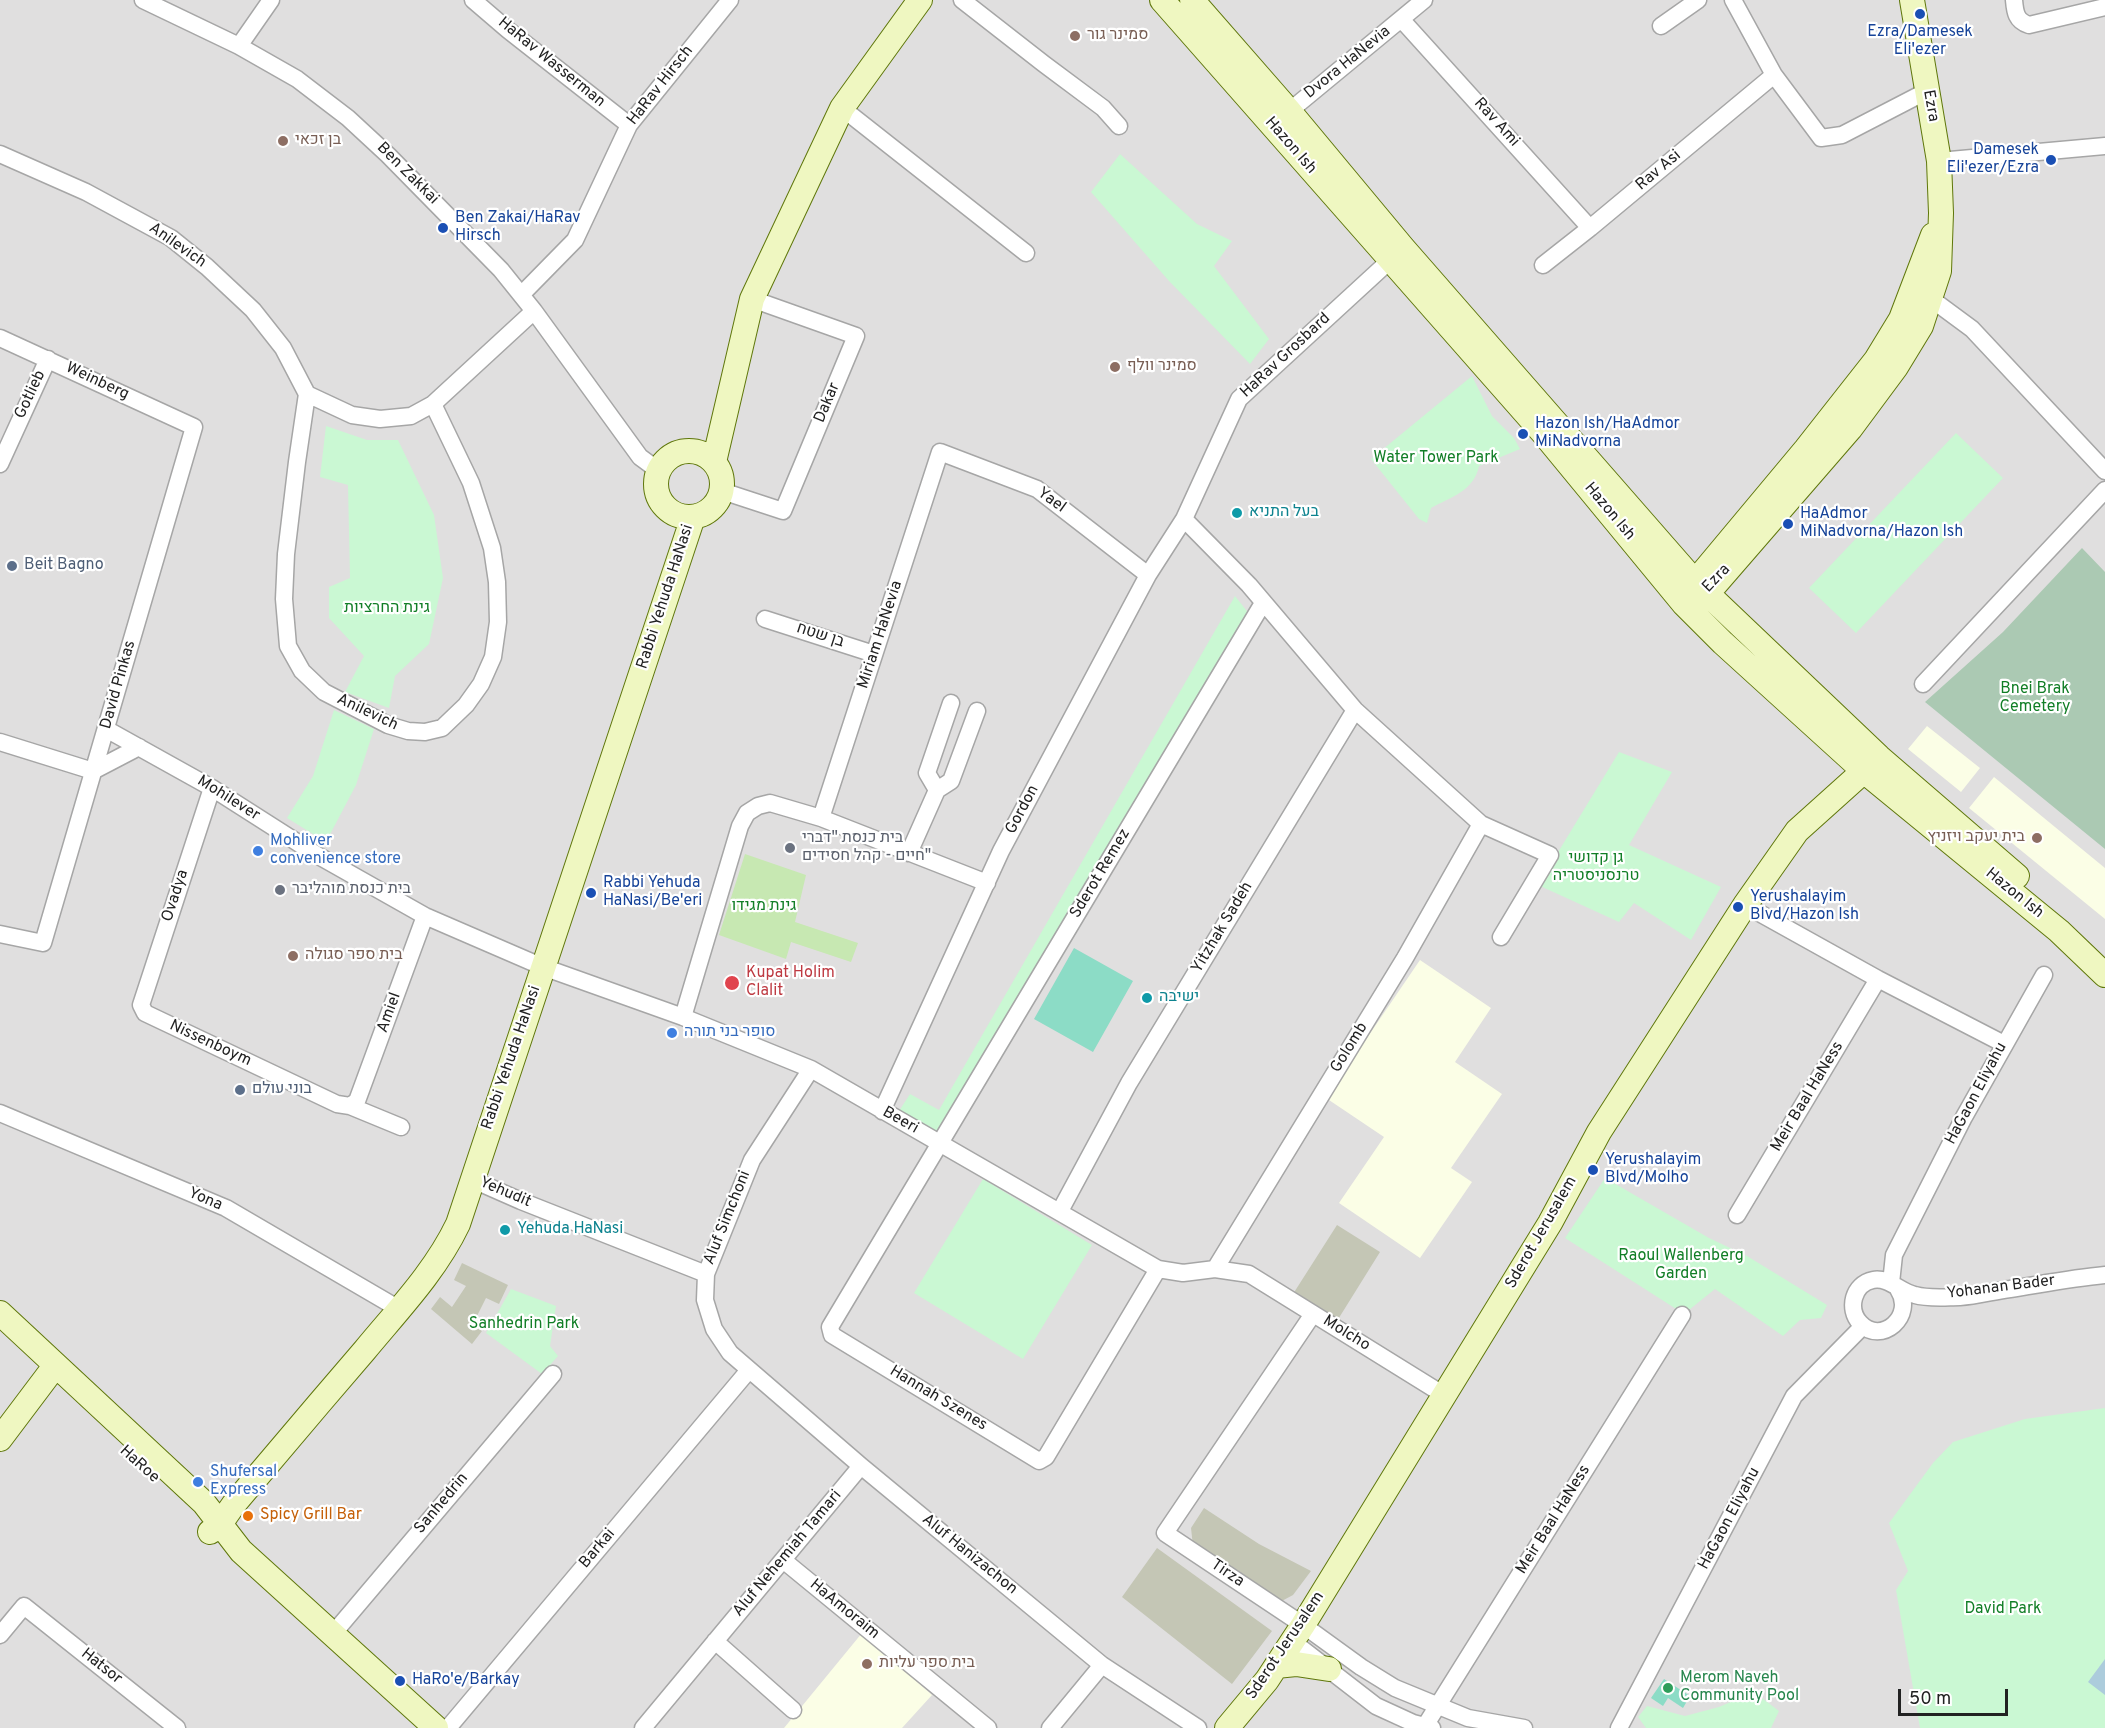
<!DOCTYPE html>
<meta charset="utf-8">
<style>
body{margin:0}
#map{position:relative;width:2105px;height:1728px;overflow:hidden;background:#f1f0e9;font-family:Overpass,sans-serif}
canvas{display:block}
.scale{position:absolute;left:1898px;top:1689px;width:110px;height:27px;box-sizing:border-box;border:3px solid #222;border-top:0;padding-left:8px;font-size:18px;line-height:21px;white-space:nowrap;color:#222;-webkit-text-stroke:4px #fff;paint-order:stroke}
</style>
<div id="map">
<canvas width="2105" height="1728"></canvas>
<div class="scale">50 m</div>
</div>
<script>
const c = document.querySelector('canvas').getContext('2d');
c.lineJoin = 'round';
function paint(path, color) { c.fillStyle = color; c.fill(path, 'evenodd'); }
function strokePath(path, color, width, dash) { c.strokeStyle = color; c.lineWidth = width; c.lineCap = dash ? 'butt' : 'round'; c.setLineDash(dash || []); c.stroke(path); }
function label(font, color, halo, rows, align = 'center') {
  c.font = font + ' Overpass,Heebo,sans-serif'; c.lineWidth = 4.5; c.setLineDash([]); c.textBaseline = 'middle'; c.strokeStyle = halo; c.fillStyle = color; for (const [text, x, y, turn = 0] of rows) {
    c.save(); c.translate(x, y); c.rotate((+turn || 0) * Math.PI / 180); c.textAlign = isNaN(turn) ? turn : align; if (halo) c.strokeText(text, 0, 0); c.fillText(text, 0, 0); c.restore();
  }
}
paint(new Path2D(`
 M 0,0 L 2105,0 L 2105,1728 L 0,1728 Z`), '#e0dfdf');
paint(new Path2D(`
 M 1927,726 L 1980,768 L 1961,792 L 1908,749 Z
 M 1994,777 L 2105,868 L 2105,919 L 1969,808 Z
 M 1420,960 L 1491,1008 L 1455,1062 L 1502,1094 L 1451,1168 L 1472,1182 L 1420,1258 L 1339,1203 L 1384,1137 L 1326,1098 Z
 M 862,1633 L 932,1695 L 902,1728 L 784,1728 Z`), '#fbfee6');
paint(new Path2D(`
 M 1337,1225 L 1380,1252 L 1337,1321 L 1293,1294 Z
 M 462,1263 L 508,1285 L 499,1304 L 486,1298 L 473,1324 L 482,1331 L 472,1344 L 431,1309 L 440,1297 L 452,1307 L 466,1286 L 454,1280 Z
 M 1204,1508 L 1259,1544 L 1311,1571 L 1293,1595 L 1278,1603 L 1193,1546 L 1191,1528 Z
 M 1157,1548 L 1272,1631 L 1232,1684 L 1122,1597 Z`), '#c4c6b5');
paint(new Path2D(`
 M 745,854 L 806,875 L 795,922 L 858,943 L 851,962 L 791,942 L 786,959 L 719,935 Z`), '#c7e8b2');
paint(new Path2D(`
 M 2082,548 L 2105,572 L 2105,849 L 1925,702 L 2003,632 Z`), '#abc9b3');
paint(new Path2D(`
 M 1120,154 L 1197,224 L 1232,241 L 1214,266 L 1269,339 L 1250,364 L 1169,281 L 1091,192 Z
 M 1472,376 L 1492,416 L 1514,438 L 1520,449 L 1479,466 C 1474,491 1451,497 1431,508 L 1427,523 L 1419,519 L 1371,459 Z
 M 326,426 L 367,440 L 398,440 L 434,515 L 443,578 L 429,644 L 395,676 L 389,708 L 345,692 L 364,656 L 329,618 L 329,587 L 350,578 L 348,485 L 320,477 Z
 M 1956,433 L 2003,478 L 1856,633 L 1809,588 Z
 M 1235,596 L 1250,615 L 941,1134 L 899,1111 L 910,1094 L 939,1110 Z
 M 334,710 L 374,729 L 356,785 L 326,842 L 287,818 L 313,776 Z
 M 1619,752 L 1672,772 L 1629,845 L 1721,887 L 1691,940 L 1634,903 L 1619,922 L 1538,885 Z
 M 1605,1178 L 1709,1238 L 1747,1256 L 1827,1305 L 1821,1318 L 1800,1320 L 1783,1336 L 1715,1289 L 1684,1314 L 1565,1238 Z
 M 983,1179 L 1092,1245 L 1023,1359 L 914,1293 Z
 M 511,1289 L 556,1306 L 550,1346 L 558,1356 L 542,1374 L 486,1333 Z
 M 2105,1408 L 2105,1728 L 1920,1728 L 1896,1590 L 1908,1571 L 1889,1523 L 1933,1463 L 1953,1442 L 2025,1419 Z
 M 1754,1692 L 1779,1711 L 1771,1728 L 1646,1728 L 1638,1717 L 1647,1706 L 1685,1716 L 1719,1707 Z`), '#caf8d3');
paint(new Path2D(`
 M 1074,948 L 1133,981 L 1093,1052 L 1034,1019 Z
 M 1664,1679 L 1690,1696 L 1683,1708 L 1668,1698 L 1663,1706 L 1651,1698 Z`), '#8cdcc6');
paint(new Path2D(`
 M 2105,1659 L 2105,1695 L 2088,1682 Z`), '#acccdc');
const street = new Path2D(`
 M 143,0 L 239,46 L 297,79 L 348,118 L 388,155 L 501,270 L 534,311 L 640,457 L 659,471
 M 473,0 L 508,30 L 629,125
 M 962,0 L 1044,64 L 1103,108 L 1119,126
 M 1733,0 L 1774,75 L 1821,138 L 1842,135 L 1927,91
 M 2014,0 C 2015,12 2016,21 2029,25 L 2105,7
 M 1401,19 L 1590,228
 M 1661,26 L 1698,0
 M 239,46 L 271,0
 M 842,108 L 1026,253
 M 1281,118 L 1424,0
 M 0,154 L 86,192 L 171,238 L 207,267 L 253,310 L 283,348 L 307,394 L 297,462 L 286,554 L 284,599 L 288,646 L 302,671 L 324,692 L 388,725 L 408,731 L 425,732 L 442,728 L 466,705 L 481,684 L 493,657 L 498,622 L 497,582 L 492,548 L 471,483 L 433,404
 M 1939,161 L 2105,146
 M 1543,265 L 1590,228 L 1774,75
 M 521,295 L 575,240 L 629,125 L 730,0
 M 1930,298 L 1972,329 L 2105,471
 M 0,338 L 194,427 L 43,943 L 0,934
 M 307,394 L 352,415 L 380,419 L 411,416 L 433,404 L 534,311
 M 0,464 L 48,359
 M 722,491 L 783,511 L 856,336 L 752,299
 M 1184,519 L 1249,585 L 1355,710 L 1481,824 L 1550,855 L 1501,937
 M 765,619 L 874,654
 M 1923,684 L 2105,490
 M 106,729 L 212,788 L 317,855 L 425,916 L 543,967 L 683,1017 L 811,1069 L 1158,1269 L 1183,1273 L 1215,1269 L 1249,1274 L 1444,1395
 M 0,742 L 93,771
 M 93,771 L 139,747
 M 212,788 L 141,1005 L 145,1013 L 337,1104 L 350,1106 L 401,1127
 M 937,790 L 951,781 L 977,711
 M 821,818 L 940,452 L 1037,489 L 1148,575
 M 909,853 L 937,790 L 927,773 L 951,703
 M 1745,905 L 1878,979 L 2004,1044
 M 683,1017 L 740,826 L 747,813 L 758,806 L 770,803 L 821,818 L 987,883
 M 811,1069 L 752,1160 L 706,1274 L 705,1300 L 714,1329 L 730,1353 L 861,1466 L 1102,1665 L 1198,1728
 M 350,1106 L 357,1101 L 425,916
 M 882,1111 L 1001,851 L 1148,575 L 1184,519 L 1239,399 L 1398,253
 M 0,1113 L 226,1208 L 399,1309
 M 471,1179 L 521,1201 L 706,1274
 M 1060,1211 L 1129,1083 L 1355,710
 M 1737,1215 L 1878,979
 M 1158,1269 L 1046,1457 L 1039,1461 L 832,1335 L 830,1327 L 1263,603
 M 1215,1269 L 1405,958 L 1481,824
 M 1891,1283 L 1894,1255 L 1964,1117 L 2044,975
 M 1898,1289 C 1916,1316 1881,1346 1860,1323 C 1847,1309 1853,1284 1873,1280 C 1889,1277 1900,1292 1915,1295 C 1928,1299 1947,1297 1960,1297 C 1977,1296 1994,1291 2010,1289 C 2042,1284 2073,1278 2105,1275
 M 1313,1314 L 1165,1533 L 1303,1625 L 1361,1667 L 1395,1688 L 1468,1718 L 1524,1728
 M 783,1560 L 988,1728
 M 0,1635 L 24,1606 L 177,1728
 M 332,1635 L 553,1374
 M 715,1641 L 793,1710
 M 1292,1641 L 1376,1706 L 1413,1723 L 1432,1728
 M 1425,1726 L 1682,1315
 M 448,1728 L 749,1370
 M 643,1728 L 861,1466
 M 1050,1728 L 1102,1665
 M 1619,1728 L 1794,1396 L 1863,1326`);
const secondary = new Path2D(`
 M 1162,0 L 1544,434 L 1684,604 L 1723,643 L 1865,772 L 2059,931 L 2105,975
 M 1192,0 L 1289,111 L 1403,248 L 1695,582 L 1879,757 L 2017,876
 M656 484a33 33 0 1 1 66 0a33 33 0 1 1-66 0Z
 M 714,462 L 752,299 L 842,108 L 920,0
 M 1688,595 L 1695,582 L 1806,449 L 1876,360 L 1901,319 L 1933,235
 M 1692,600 L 1707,594 L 1850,429 L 1896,367 L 1921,326 L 1939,271 L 1941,213 L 1939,161 L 1912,0
 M 0,1313 L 204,1503 L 241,1551 L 436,1728
 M 0,1439 L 55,1366
 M 210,1532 L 220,1524 L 234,1504 C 277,1453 321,1401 365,1350 C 398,1310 435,1272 458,1224 L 693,517
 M 1276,1666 L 1296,1664 L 1329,1669
 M 1227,1728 L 1267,1680 L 1303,1625 L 1550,1223 L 1599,1132 L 1745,905 L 1797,831 L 1876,760`);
strokePath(street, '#a6a6a6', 19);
strokePath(secondary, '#5f770b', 26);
strokePath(street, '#fff', 16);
strokePath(secondary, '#eff7c1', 24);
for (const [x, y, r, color] of [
 [1920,14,6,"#1a4fb4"],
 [1075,36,6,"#8d6e63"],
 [283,141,6,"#8d6e63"],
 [2051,160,6,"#1a4fb4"],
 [443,228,6,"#1a4fb4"],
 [1115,367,6,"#8d6e63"],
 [1523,434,6,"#1a4fb4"],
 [1237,513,6,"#0f9aa8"],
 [1788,524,6,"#1a4fb4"],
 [12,566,6,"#5c6f8a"],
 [2037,838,6,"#8d6e63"],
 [790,848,6,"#6b7280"],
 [258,851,6,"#3f7fe0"],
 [280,890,6,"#6b7280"],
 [591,893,6,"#1a4fb4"],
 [1738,907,6,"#1a4fb4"],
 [293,956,6,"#8d6e63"],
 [732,983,8,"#e0444e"],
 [1147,998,6,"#0f9aa8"],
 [672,1033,6,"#3f7fe0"],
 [240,1090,6,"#5c6f8a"],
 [1593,1170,6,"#1a4fb4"],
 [505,1230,6,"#0f9aa8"],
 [198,1482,6,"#3f7fe0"],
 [248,1516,6,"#e8710a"],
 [867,1664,6,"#8d6e63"],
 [400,1681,6,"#1a4fb4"],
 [1668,1688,6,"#2e9e5b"]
]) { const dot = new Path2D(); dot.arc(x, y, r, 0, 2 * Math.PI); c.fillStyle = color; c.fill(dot); strokePath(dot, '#fff', 2); }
label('16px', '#164399', '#fff', [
 ["Ezra/Damesek",1920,33,"center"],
 ["Eli'ezer",1920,51,"center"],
 ["Damesek",2039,151,"right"],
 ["Eli'ezer/Ezra",2039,169,"right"],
 ["Ben Zakai/HaRav",455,219],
 ["Hirsch",455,237],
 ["Hazon Ish/HaAdmor",1535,425],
 ["MiNadvorna",1535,443],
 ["HaAdmor",1800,515],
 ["MiNadvorna/Hazon Ish",1800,533],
 ["Rabbi Yehuda",603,884],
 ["HaNasi/Be'eri",603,902],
 ["Yerushalayim",1750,898],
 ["Blvd/Hazon Ish",1750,916],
 ["Yerushalayim",1605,1161],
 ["Blvd/Molho",1605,1179],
 ["HaRo'e/Barkay",412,1681]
], 'left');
label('16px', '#785e54', '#fff', [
 ["סמינר גור",1087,36],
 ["בן זכאי",295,141],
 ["סמינר וולף",1127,367],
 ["בית יעקב ויזניץ",2025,838,"right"],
 ["בית ספר סגולה",305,956],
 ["בית ספר עליות",879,1664]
], 'left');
label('16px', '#222', '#fff', [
 ["HaRav Wasserman",551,63,39],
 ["Dvora HaNevia",1348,63,-39],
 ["HaRav Hirsch",661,86,-52],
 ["Ezra",1930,106,80],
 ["Rav Ami",1496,123,48],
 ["Hazon Ish",1290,146,49],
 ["Rav Asi",1659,171,-40],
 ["Ben Zakkai",407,174,45],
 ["Anilevich",177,246,35],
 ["HaRav Grosbard",1286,356,-43],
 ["Weinberg",97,382,25],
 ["Gotlieb",31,395,-65],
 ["Dakar",828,403,-67],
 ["Yael",1051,501,36],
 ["Hazon Ish",1609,512,50],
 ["Ezra",1717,579,-46],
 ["Rabbi Yehuda HaNasi",666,597,-72],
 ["Miriam HaNevia",881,635,-72],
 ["בן שטח",820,636,18],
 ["David Pinkas",119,685,-74],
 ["Anilevich",367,713,25],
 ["Mohilever",228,799,32],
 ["Gordon",1023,810,-62],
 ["Sderot Remez",1101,874,-59],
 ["Hazon Ish",2014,894,39],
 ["Ovadya",176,896,-72],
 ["Yitzhak Sadeh",1223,928,-59],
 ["Amiel",390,1013,-70],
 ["Nissenboym",210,1044,25],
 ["Golomb",1350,1048,-58],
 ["Rabbi Yehuda HaNasi",512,1058,-71],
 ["HaGaon Eliyahu",1977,1094,-62],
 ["Meir Baal HaNess",1808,1097,-59],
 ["Beeri",900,1121,29],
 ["Yehudit",505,1193,23],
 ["Yona",205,1200,23],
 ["Aluf Simchoni",728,1218,-68],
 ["Sderot Jerusalem",1542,1233,-60],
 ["Yohanan Bader",2001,1288,-7],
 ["Molcho",1346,1334,32],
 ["Hannah Szenes",938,1399,31],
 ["HaRoe",139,1465,42],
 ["Sanhedrin",442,1504,-50],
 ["HaGaon Eliyahu",1730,1519,-62],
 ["Meir Baal HaNess",1554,1520,-58],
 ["Barkai",598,1549,-50],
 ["Aluf Nehemiah Tamari",788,1554,-50],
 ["Aluf Hanizachon",969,1555,39],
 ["Tirza",1227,1574,34],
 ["HaAmoraim",844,1610,39],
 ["Sderot Jerusalem",1286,1646,-56],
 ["Hatsor",101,1667,38]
]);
label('16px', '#117e26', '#fff', [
 ["Water Tower Park",1436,459],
 ["גינת החרציות",387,609],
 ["Bnei Brak",2035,690],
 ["Cemetery",2035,708],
 ["גן קדושי",1596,859],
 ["טרנסניסטריה",1596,877],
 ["גינת מגידו",764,907],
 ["Raoul Wallenberg",1681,1257],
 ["Garden",1681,1275],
 ["Sanhedrin Park",524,1325],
 ["David Park",2003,1610]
]);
label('16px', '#0d838f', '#fff', [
 ["בעל התניא",1249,513],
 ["ישיבה",1159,998],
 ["Yehuda HaNasi",517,1230]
], 'left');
label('16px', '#4e5e75', '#fff', [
 ["Beit Bagno",24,566],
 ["בוני עולם",252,1090]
], 'left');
label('16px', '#5b616d', '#fff', [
 ["בית כנסת \"דברי",802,839],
 ["חיים - קהל חסידים\"",802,857],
 ["בית כנסת מוהליבר",292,890]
], 'left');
label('16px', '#366cbe', '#fff', [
 ["Mohliver",270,842],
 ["convenience store",270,860],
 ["סופר בני תורה",684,1033],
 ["Shufersal",210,1473],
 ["Express",210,1491]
], 'left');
label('16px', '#be3a42', '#fff', [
 ["Kupat Holim",746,974],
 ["Clalit",746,992]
], 'left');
label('16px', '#c56008', '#fff', [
 ["Spicy Grill Bar",260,1516]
], 'left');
label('16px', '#27864d', '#fff', [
 ["Merom Naveh",1680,1679],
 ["Community Pool",1680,1697]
], 'left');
</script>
